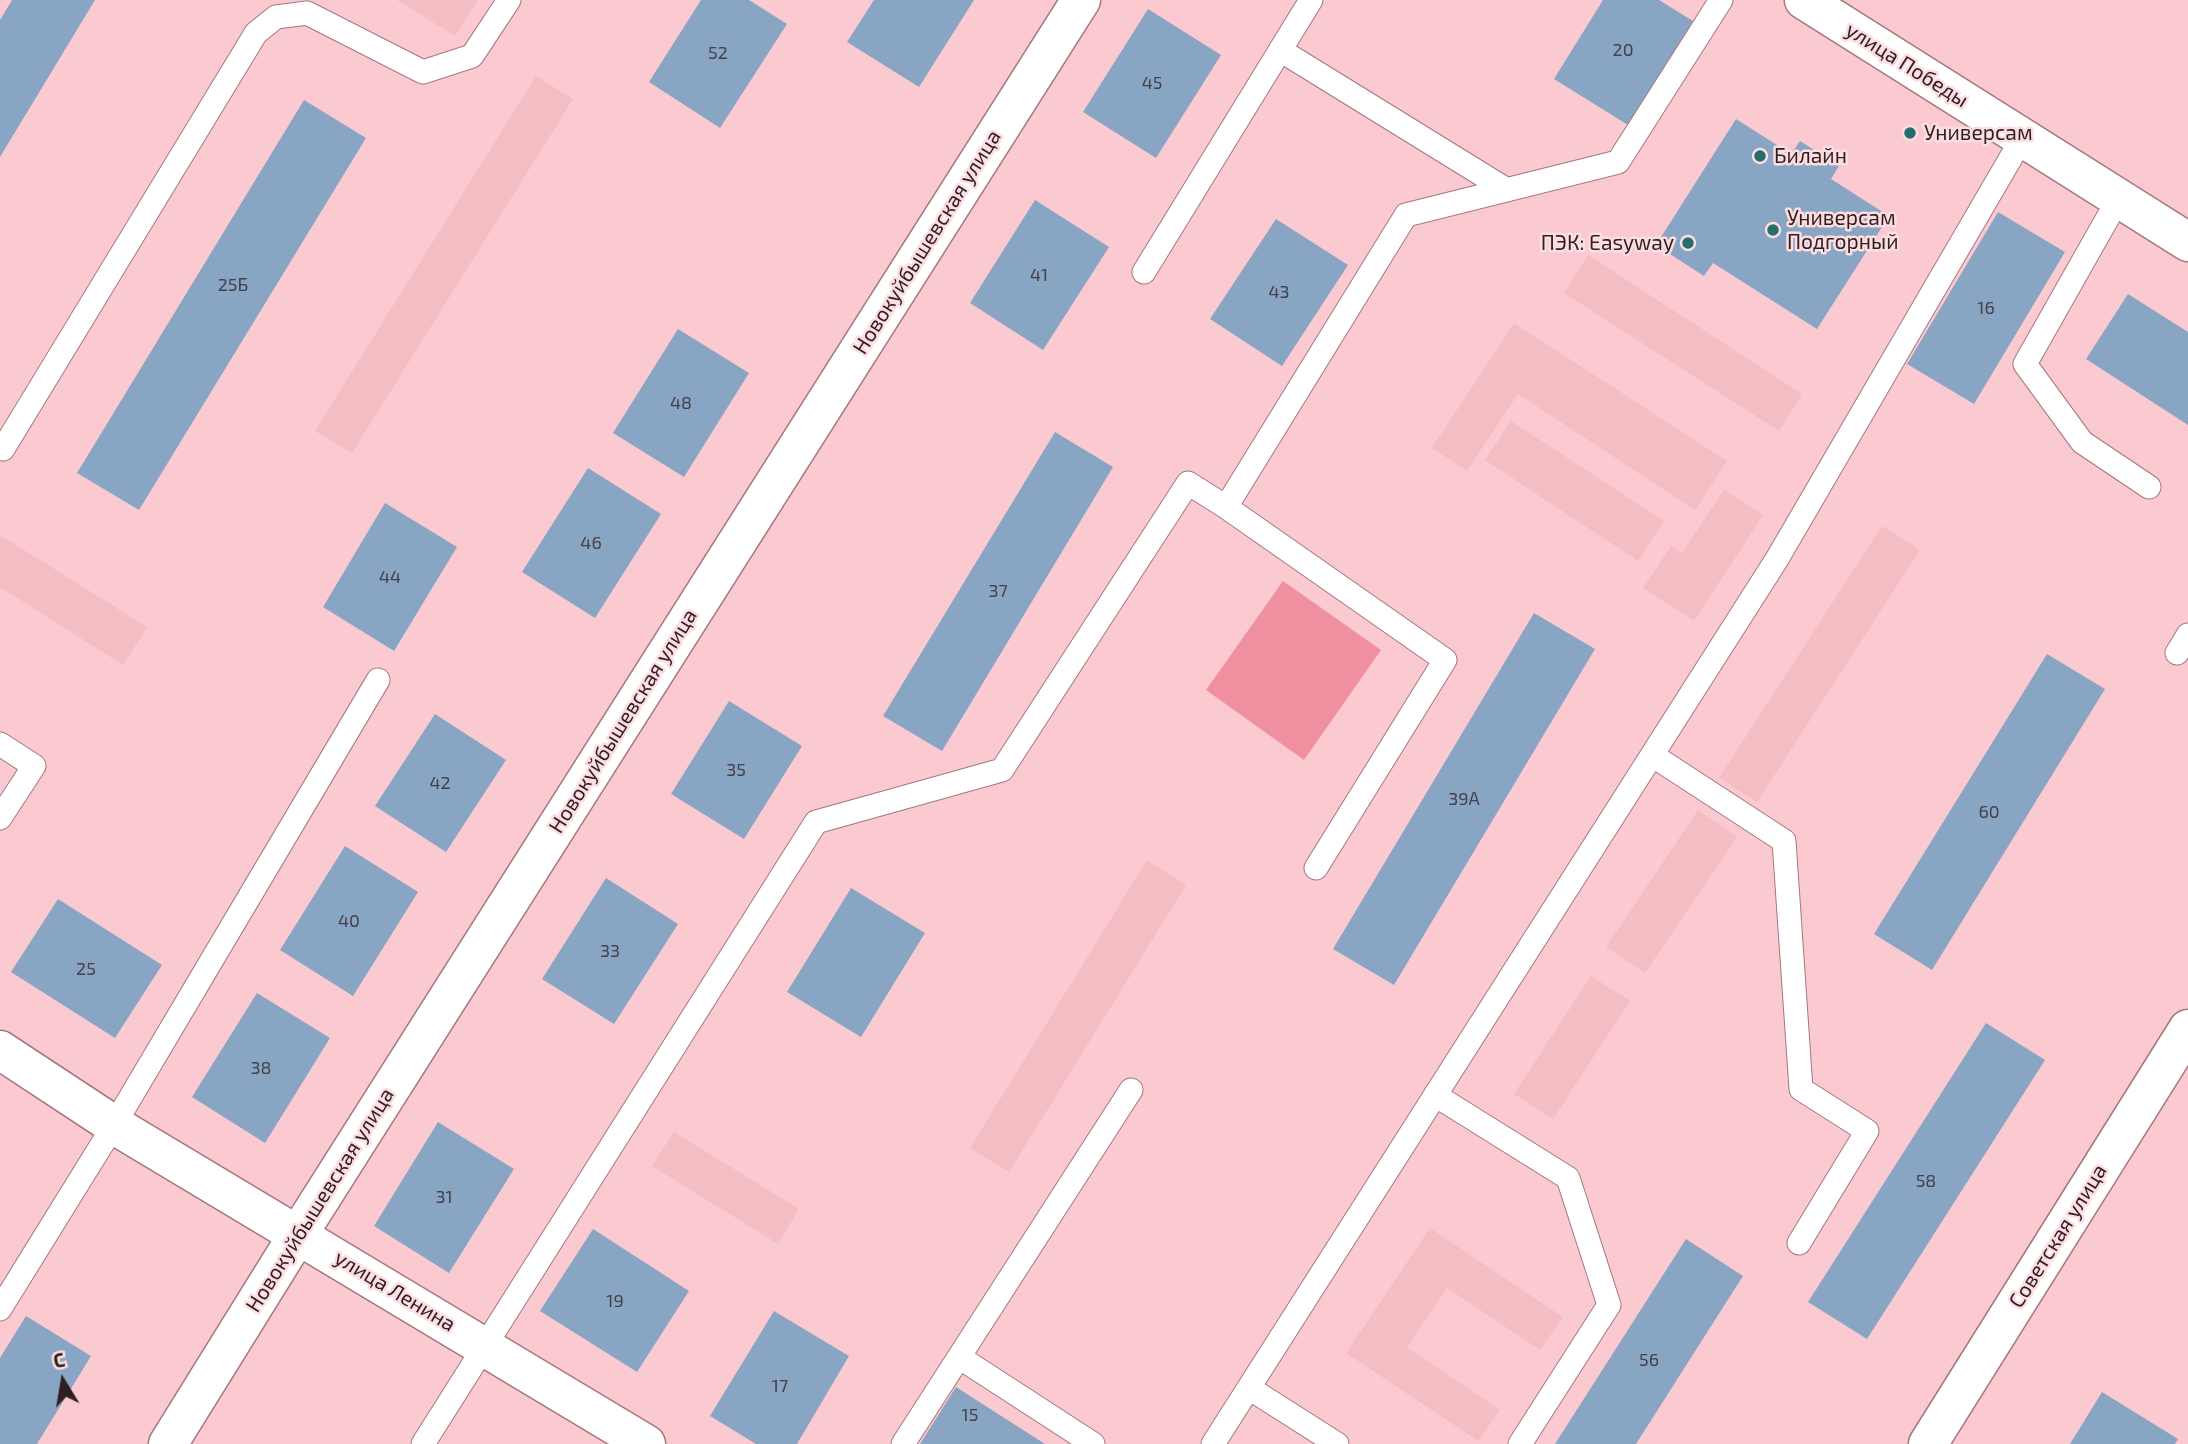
<!DOCTYPE html>
<meta charset="utf-8">
<style>
body{margin:0}
#map{position:relative;width:2188px;height:1444px;overflow:hidden;background:#fbcad1;font-family:"Exo 2",sans-serif}
canvas{display:block}
.north{position:absolute;left:28px;top:1346px;width:70px;height:70px;-webkit-text-stroke:5px #fcdde1;paint-order:stroke;rotate:349deg;font-size:19px;font-weight:700;line-height:28px;text-align:center;color:#301f21}
.north::after{content:'';display:block;margin:auto;width:24px;height:32px;background:#301f21;clip-path:polygon(50% 0,100% 100%,50% 72%,0 100%)}
</style>
<div id="map">
<canvas width="2188" height="1444"></canvas>
<div class="north">С</div>
</div>
<script>
const c = document.querySelector('canvas').getContext('2d');
c.lineJoin = 'round';
function paint(path, color) { c.fillStyle = color; c.fill(path, 'evenodd'); }
function strokePath(path, color, width, dash) { c.strokeStyle = color; c.lineWidth = width; c.lineCap = dash ? 'butt' : 'round'; c.setLineDash(dash || []); c.stroke(path); }
function label(font, color, halo, rows, align = 'center') {
  c.font = font + ' "Exo 2",sans-serif'; c.lineWidth = 5; c.setLineDash([]); c.textBaseline = 'middle'; c.strokeStyle = halo; c.fillStyle = color; for (const [text, x, y, turn = 0] of rows) {
    c.save(); c.translate(x, y); c.rotate((+turn || 0) * Math.PI / 180); c.textAlign = isNaN(turn) ? turn : align; if (halo) c.strokeText(text, 0, 0); c.fillText(text, 0, 0); c.restore();
  }
}
paint(new Path2D(`
 M 397,0 L 478,0 L 455,36 Z
 M 536,76 L 573,99 L 352,453 L 315,431 Z
 M 1588,255 L 1802,394 L 1779,431 L 1564,293 Z
 M 1514,323 L 1727,461 L 1695,510 L 1518,394 L 1467,471 L 1432,448 Z
 M 1511,421 L 1664,521 L 1638,561 L 1485,460 Z
 M 1724,490 L 1763,515 L 1694,621 L 1643,588 L 1671,546 L 1682,553 Z
 M 1882,526 L 1920,550 L 1757,802 L 1719,778 Z
 M 0,535 L 147,627 L 123,665 L 0,587 Z
 M 1698,810 L 1737,837 L 1645,973 L 1606,947 Z
 M 1147,860 L 1186,885 L 1009,1172 L 970,1148 Z
 M 1591,976 L 1630,1001 L 1553,1119 L 1514,1094 Z
 M 674,1132 L 799,1209 L 778,1244 L 652,1166 Z
 M 1430,1228 L 1563,1317 L 1540,1350 L 1447,1288 L 1407,1347 L 1500,1410 L 1478,1441 L 1346,1353 Z`), '#f4bcc3');
paint(new Path2D(`
 M 1283,581 L 1381,650 L 1304,760 L 1206,690 Z`), '#f08f9f');
paint(new Path2D(`
 M 12,0 L 95,0 L 0,157 L 0,20 Z
 M 701,0 L 749,0 L 787,24 L 720,128 L 649,82 Z
 M 874,0 L 974,0 L 919,87 L 847,42 Z
 M 1603,0 L 1659,0 L 1693,21 L 1628,125 L 1554,79 Z
 M 1148,9 L 1221,55 L 1156,158 L 1083,112 Z
 M 304,100 L 366,138 L 139,510 L 77,473 Z
 M 1736,119 L 1791,154 L 1800,141 L 1819,153 L 1839,166 L 1831,179 L 1889,216 L 1817,329 L 1713,263 L 1704,276 L 1656,245 Z
 M 1035,200 L 1109,247 L 1043,350 L 970,303 Z
 M 1998,212 L 2065,252 L 1974,404 L 1907,364 Z
 M 1276,219 L 1348,265 L 1282,366 L 1210,319 Z
 M 2128,294 L 2188,332 L 2188,425 L 2086,359 Z
 M 678,329 L 749,373 L 684,477 L 613,433 Z
 M 1055,432 L 1113,467 L 942,751 L 883,716 Z
 M 588,468 L 661,514 L 595,618 L 522,572 Z
 M 385,503 L 457,547 L 394,651 L 323,607 Z
 M 1534,613 L 1595,649 L 1394,985 L 1333,949 Z
 M 2047,654 L 2105,689 L 1932,970 L 1874,934 Z
 M 729,701 L 802,746 L 744,839 L 671,794 Z
 M 435,714 L 506,760 L 446,852 L 375,806 Z
 M 345,846 L 418,892 L 353,996 L 280,950 Z
 M 606,878 L 678,924 L 614,1024 L 542,979 Z
 M 851,888 L 925,933 L 861,1037 L 787,992 Z
 M 58,899 L 162,965 L 115,1038 L 11,972 Z
 M 257,993 L 330,1038 L 265,1143 L 192,1097 Z
 M 1986,1023 L 2045,1060 L 1867,1339 L 1808,1302 Z
 M 438,1122 L 514,1169 L 449,1273 L 374,1226 Z
 M 593,1229 L 689,1291 L 637,1372 L 540,1311 Z
 M 1686,1239 L 1743,1276 L 1636,1444 L 1555,1444 Z
 M 774,1311 L 849,1356 L 797,1444 L 756,1444 L 710,1416 Z
 M 26,1316 L 91,1356 L 37,1444 L 0,1444 L 0,1358 Z
 M 956,1387 L 1045,1444 L 920,1444 Z
 M 2102,1392 L 2178,1439 L 2175,1444 L 2070,1444 Z`), '#88a5c4');
const lane = new Path2D(`
 M 1280,50 L 1507,190
 M 2119,198 L 2025,364 L 2082,442 L 2149,487
 M 1144,272 L 1311,0
 M 3,449 L 256,33 L 276,17 L 307,13 L 423,72 L 472,56 L 509,0
 M 2177,653 L 2188,635
 M 0,744 L 34,766 L 0,818
 M 1652,755 L 1784,841 L 1801,1089 L 1867,1131 L 1799,1243
 M 1316,868 L 1445,660 L 1226,507 L 1406,215 L 1618,162 L 1721,0
 M 1435,1095 L 1568,1178 L 1609,1305 L 1520,1444
 M 0,1309 L 114,1125 L 378,680
 M 959,1357 L 1093,1444
 M 1249,1388 L 1337,1444
 M 423,1444 L 816,822 L 1002,770 L 1188,483 L 1226,507
 M 903,1444 L 1131,1090
 M 1213,1444 L 1777,559 L 2023,137`);
const street = new Path2D(`
 M 1804,0 L 2188,242
 M 0,1050 L 114,1125 L 646,1444
 M 168,1444 L 299,1233 L 1081,0
 M 1928,1444 L 2188,1029`);
strokePath(lane, '#a4777d', 25);
strokePath(street, '#a4777d', 41);
strokePath(lane, '#fff', 23);
strokePath(street, '#fff', 38);
for (const [x, y, r, color] of [
 [1910,133,7,"#256f6b"],
 [1760,156,7,"#256f6b"],
 [1773,230,7,"#256f6b"],
 [1688,243,7,"#256f6b"]
]) { const dot = new Path2D(); dot.arc(x, y, r, 0, 2 * Math.PI); c.fillStyle = color; c.fill(dot); strokePath(dot, '#fcdde1', 2.5); }
label('18px', '#46404a', null, [
 ["20",1623,50],
 ["52",718,53],
 ["45",1152,83],
 ["41",1039,275],
 ["25Б",233,285],
 ["43",1279,292],
 ["16",1986,308],
 ["48",681,403],
 ["46",591,543],
 ["44",390,577],
 ["37",998,591],
 ["35",736,770],
 ["42",440,783],
 ["39А",1464,799],
 ["60",1989,812],
 ["40",349,921],
 ["33",610,951],
 ["25",86,969],
 ["38",261,1068],
 ["58",1926,1181],
 ["31",444,1197],
 ["19",615,1301],
 ["56",1649,1360],
 ["17",780,1386],
 ["15",970,1415]
]);
label('21px', '#301f21', '#fcdde1', [
 ["улица Победы",1907,65,32],
 ["Новокуйбышевская улица",927,242,-58],
 ["Новокуйбышевская улица",623,721,-58],
 ["Новокуйбышевская улица",320,1200,-58],
 ["Советская улица",2058,1236,-58],
 ["улица Ленина",395,1291,31]
]);
label('21px', '#301f21', '#fcdde1', [
 ["Универсам",1924,133],
 ["Билайн",1774,156],
 ["Универсам",1787,218],
 ["Подгорный",1787,242],
 ["ПЭК: Easyway",1674,243,"right"]
], 'left');
</script>
